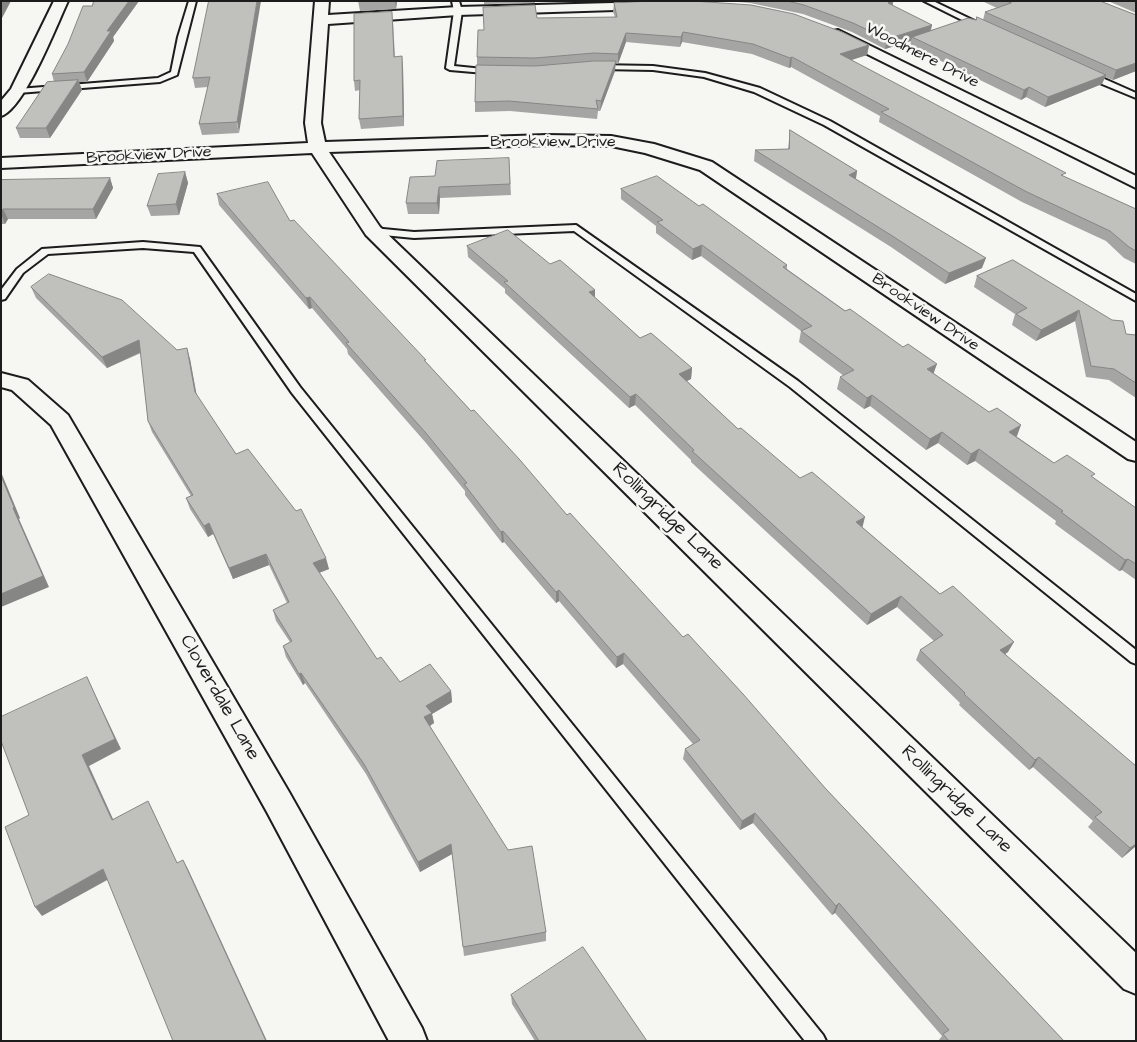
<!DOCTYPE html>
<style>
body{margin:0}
#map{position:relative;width:1137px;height:1042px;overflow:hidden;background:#f6f6f2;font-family:"Architects Daughter",sans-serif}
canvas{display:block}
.frame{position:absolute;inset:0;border:2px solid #1c1c1c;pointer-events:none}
</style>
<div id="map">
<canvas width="1137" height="1042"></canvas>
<div class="frame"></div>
</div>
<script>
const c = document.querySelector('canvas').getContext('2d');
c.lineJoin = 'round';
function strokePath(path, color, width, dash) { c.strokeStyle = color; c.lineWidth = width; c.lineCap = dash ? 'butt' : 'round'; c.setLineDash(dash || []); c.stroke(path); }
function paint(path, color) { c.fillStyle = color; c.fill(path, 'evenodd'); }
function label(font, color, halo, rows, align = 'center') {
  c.font = font + ' "Architects Daughter",sans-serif'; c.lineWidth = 5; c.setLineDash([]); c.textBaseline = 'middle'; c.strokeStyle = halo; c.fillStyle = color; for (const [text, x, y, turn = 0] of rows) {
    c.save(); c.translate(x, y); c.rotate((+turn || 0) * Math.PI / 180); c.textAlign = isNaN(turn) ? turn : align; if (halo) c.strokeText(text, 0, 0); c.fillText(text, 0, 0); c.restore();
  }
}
const lane = new Path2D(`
 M 189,1 L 196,1 L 177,75 L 160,82 L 18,93 L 14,91 L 18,89 L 158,78 L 171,72 L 178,37 Z
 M 452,1 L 459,1 L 462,11 L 454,66 L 493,70 L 496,70 L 496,74 L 450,70 L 446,68 L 454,11 Z
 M 924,1 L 933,1 L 985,26 L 978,28 Z
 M 597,65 L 653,66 L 705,73 L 760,88 L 830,121 L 1136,294 L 1136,301 L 824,125 L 754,92 L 704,77 L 653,70 L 600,69 L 596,67 Z
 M 1085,73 L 1091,73 L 1136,93 L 1136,98 L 1085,77 Z
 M 576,225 L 798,381 L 1136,650 L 1136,664 L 1131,662 L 790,387 L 574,231 L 414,238 L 373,234 L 368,231 L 373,228 L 414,232 Z
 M 143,242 L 200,247 L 300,387 L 823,1035 L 826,1041 L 805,1041 L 292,393 L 194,252 L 143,248 L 48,254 L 23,273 L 5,299 L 1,300 L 1,290 L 17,269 L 42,249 Z`);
const street = new Path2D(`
 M 54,1 L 68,1 C 57,24 24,110 1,116 L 1,101 L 11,89 Z
 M 315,1 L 329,1 L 328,15 L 458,7 L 652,2 L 654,5 L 652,8 L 647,9 L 458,15 L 328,24 L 321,123 L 325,142 L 547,135 L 611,136 L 654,144 L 712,162 L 1136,442 L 1136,461 L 1128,459 L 700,170 L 645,153 L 611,146 L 547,145 L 329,152 L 380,227 L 1136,953 L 1136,994 L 1124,989 L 366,235 L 312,153 L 1,168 L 1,158 L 308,143 L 305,123 Z
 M 838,30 L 1136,176 L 1136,188 L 833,37 L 831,34 L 833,31 Z
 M 1,373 L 28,380 L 68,415 L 289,792 L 422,1028 L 427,1041 L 389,1041 L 267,812 L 51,425 L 12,390 L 1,387 Z`);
strokePath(lane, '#1c1c1c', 4);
strokePath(street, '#1c1c1c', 4);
paint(lane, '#f6f6f2');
paint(street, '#f6f6f2');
paint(new Path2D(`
 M 94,1 L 139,1 L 113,37 L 114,41 L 87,82 L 79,82 L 82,90 L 50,138 L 20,138 L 16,128 L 54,82 L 52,74 L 92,6 Z
 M 209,1 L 239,133 L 202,135 L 199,124 L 208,87 L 195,88 L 193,78 Z
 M 358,1 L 397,1 L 396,9 L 360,11 Z
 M 484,1 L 535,1 L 535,3 L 484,4 Z
 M 727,1 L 893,1 L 893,6 L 932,25 L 931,30 L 976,20 L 983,20 L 985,12 L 997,8 L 982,1 L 1100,1 L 1136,15 L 1136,71 L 1113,80 L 1105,77 L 1102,84 L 1045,107 L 1026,97 L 1021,100 L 910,46 L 911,41 L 885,49 L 852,32 L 803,14 L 750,3 Z
 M 1108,1 L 1136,1 L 1136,13 Z
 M 614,3 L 869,45 L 867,55 L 851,60 L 1065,177 L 1136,209 L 1136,264 L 1124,258 L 1106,241 L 1022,202 L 879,122 L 880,116 L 791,67 L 789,68 L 752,54 L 682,42 L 680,47 L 626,42 L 618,64 L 615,63 L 615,71 L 600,111 L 598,111 L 597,119 L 510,111 L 475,112 L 475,102 L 477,65 L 477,57 L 484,30 L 537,18 L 615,17 L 613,12 Z
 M 393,21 L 395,57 L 403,66 L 404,126 L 361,129 L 359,119 L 360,90 L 355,91 L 354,81 Z
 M 790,130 L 857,171 L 856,179 L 982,268 L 945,284 L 891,247 L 754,161 L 755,150 L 788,149 Z
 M 509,158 L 511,195 L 440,198 L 439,214 L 408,214 L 406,203 L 435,176 Z
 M 185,172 L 188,183 L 179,215 L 151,216 L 147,206 Z
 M 110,178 L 113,188 L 96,219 L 8,219 L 5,224 L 1,224 L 1,180 Z
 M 621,189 L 699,206 L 787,265 L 787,269 L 934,374 L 1017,436 L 1016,436 L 1054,463 L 1093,478 L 1136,508 L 1136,580 L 1122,570 L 1119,571 L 1055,524 L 1056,521 L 975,461 L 967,465 L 938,443 L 926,450 L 870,406 L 864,409 L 837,389 L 840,377 L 844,376 L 799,342 L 801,331 L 701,256 L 692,260 L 656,233 L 656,226 L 621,199 Z
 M 217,194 L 290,221 L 426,362 L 567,515 L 683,637 L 826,789 L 1064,1041 L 938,1041 L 942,1036 L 835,913 L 832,915 L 753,823 L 740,830 L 683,759 L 685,749 L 693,744 L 623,664 L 616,668 L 559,601 L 556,603 L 504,542 L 502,543 L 465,495 L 465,491 L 426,443 L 348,354 L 347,349 L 312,308 L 309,309 L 219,205 Z
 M 467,246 L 550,264 L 595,290 L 595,298 L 640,338 L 692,368 L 691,379 L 687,381 L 738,429 L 862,527 L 1008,652 L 1005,654 L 1136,846 L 1122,858 L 1088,827 L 1093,821 L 1033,767 L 1029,770 L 959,705 L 960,703 L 916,660 L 920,650 L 934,641 L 897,607 L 867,625 L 691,462 L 691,460 L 635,405 L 629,408 L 505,293 L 505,289 L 468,257 Z
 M 1013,260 L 1126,334 L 1136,335 L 1136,398 L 1109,380 L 1086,377 L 1075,321 L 1036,341 L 1012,325 L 1015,314 L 974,287 L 977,276 Z
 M 31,287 L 177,350 L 190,359 L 197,396 L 236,454 L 329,569 L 319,573 L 377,659 L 400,682 L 451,691 L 452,702 L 432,714 L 434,723 L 430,726 L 546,932 L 546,941 L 464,956 L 452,854 L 420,872 L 366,774 L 305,683 L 303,685 L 286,657 L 283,646 L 290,642 L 276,621 L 273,610 L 287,603 L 269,565 L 233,579 L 213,534 L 208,537 L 190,509 L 186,498 L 191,496 L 152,432 L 148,421 L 141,353 L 107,368 L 36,298 Z
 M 511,995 L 647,1041 L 535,1041 L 512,1004 Z`), '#a5a5a3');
paint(new Path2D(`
 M 3,1 L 11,1 L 1,20 L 1,4 Z
 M 129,1 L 139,1 L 113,37 L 114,41 L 87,82 L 84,72 L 107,31 Z
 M 257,1 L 261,1 L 239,133 L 237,122 Z
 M 395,1 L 397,1 L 396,9 Z
 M 890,1 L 893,1 L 892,8 L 888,3 Z
 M 932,25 L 929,35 L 912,37 L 911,41 L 885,49 L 887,39 Z
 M 683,32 L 682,42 L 680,47 L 681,37 Z
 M 626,33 L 626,42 L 618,64 L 618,54 Z
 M 869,45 L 867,55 L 839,64 L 840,54 Z
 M 402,56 L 403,66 L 404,126 L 403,116 Z
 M 792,57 L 791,67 L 789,68 L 790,58 Z
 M 616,61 L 615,71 L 600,111 L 601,101 Z
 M 1136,63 L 1136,71 L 1113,80 L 1116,70 Z
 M 1106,75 L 1102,84 L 1045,107 L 1048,97 Z
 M 78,80 L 82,90 L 50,138 L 46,128 Z
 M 1029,87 L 1026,97 L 1021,100 L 1024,90 Z
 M 857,171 L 855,182 L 849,175 Z
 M 185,172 L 188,183 L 179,215 L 176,204 Z
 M 110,178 L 113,188 L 96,219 L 93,209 Z
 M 439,187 L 440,198 L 439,214 L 437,203 Z
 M 3,209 L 8,219 L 5,224 L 1,214 Z
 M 702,245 L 701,256 L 692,260 L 693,249 Z
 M 986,258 L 982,268 L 945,284 L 949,273 Z
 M 595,290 L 595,301 L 589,292 Z
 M 310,297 L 312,308 L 309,309 L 306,298 Z
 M 1079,310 L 1075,321 L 1036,341 L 1041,330 Z
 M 139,340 L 143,351 L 107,368 L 102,357 Z
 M 187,348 L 190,359 L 198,404 L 195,392 Z
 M 937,364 L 933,375 L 927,369 Z
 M 692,368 L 691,379 L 678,385 L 679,374 Z
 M 636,394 L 635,405 L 629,408 L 630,397 Z
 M 872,395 L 870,406 L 864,409 L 867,398 Z
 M 1021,425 L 1017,436 L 1005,443 L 1009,432 Z
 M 942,432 L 938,443 L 926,450 L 930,439 Z
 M 979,449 L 975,461 L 967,465 L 971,454 Z
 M 1,472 L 20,518 L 19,519 L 49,587 L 1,607 L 1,594 L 13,508 L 1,476 Z
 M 865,517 L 862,529 L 856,522 Z
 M 209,523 L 213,534 L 208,537 L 204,526 Z
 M 503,531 L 504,542 L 502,543 L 501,532 Z
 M 266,554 L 269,565 L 233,579 L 229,568 Z
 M 326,558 L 329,569 L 316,574 L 313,563 Z
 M 1128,559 L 1122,570 L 1119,571 L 1125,560 Z
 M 559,590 L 559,601 L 556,603 L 556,592 Z
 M 901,596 L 897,607 L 867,625 L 871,614 Z
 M 1014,642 L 1008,652 L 995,661 L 1000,650 Z
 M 624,653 L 623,664 L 616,668 L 617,657 Z
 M 301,673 L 305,683 L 303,685 L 299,674 Z
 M 87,677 L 92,688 L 121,749 L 89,766 L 118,830 L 112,820 L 82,755 Z
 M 451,691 L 452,702 L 432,714 L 434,723 L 426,728 L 424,717 L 426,706 Z
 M 1039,757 L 1033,767 L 1029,770 L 1035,760 Z
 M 148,801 L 153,811 L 182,873 L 177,863 Z
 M 755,813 L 753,823 L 740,830 L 742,821 Z
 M 451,844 L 452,854 L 420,872 L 418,862 Z
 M 1136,844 L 1136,846 L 1122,858 L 1130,848 Z
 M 183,860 L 188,869 L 267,1041 L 266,1041 Z
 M 103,869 L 109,879 L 42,916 L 35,907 Z
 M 839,903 L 835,913 L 832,915 L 836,906 Z`), '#868684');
const building = new Path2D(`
 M 94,1 L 129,1 L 107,31 L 111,31 L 84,72 L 52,74 L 68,44 L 83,6 L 92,6 Z
 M 209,1 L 257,1 L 237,122 L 199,124 L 210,77 L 193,78 Z
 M 656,1 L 693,1 L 751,5 L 794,14 L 842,32 L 869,45 L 840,54 L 1066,173 L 1061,175 L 1136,209 L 1136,251 L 1129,247 L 1110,231 L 1025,191 L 881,112 L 889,109 L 792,57 L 790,58 L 753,44 L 683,32 L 681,37 L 626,33 L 618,54 L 594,53 L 535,58 L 477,57 L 478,30 L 484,30 L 483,7 L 535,5 L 537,18 L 617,17 L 614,3 Z
 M 787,1 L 890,1 L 888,3 L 932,25 L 887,39 L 853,23 L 804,5 Z
 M 1006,1 L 1100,1 L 1136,15 L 1136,63 L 1116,70 L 985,12 L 1011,3 Z
 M 392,12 L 394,57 L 402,56 L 403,116 L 359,119 L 360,80 L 354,81 L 354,14 Z
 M 977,17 L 1106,75 L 1048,97 L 1029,87 L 1024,90 L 912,37 L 968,18 L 976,20 Z
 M 594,61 L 616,61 L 601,101 L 596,100 L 598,109 L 509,101 L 475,102 L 476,65 L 535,66 Z
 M 78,80 L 46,128 L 16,128 L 47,82 Z
 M 790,130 L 857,171 L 849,175 L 986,258 L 949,273 L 894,237 L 755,150 L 789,149 Z
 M 509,158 L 510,184 L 439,187 L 437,203 L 406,203 L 410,177 L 435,176 L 437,161 Z
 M 185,172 L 176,204 L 147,206 L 158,174 Z
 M 657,176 L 699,206 L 703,204 L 787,265 L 783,267 L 845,311 L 850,309 L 903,347 L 908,344 L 937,364 L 927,369 L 989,412 L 997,408 L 1021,425 L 1009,432 L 1054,463 L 1067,455 L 1095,474 L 1091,476 L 1136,508 L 1136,564 L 1128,559 L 1125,560 L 1061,512 L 1063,511 L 979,449 L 971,454 L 942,432 L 930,439 L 872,395 L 867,398 L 840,377 L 854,370 L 801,331 L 812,326 L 702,245 L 693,249 L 657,222 L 663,220 L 621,189 Z
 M 110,178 L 93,209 L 3,209 L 1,212 L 1,180 Z
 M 268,182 L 290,221 L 294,220 L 426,360 L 424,360 L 471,411 L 474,410 L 520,460 L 567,515 L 570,513 L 683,637 L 688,634 L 743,694 L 826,789 L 1064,1041 L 949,1041 L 943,1034 L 949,1030 L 839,903 L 836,906 L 755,813 L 742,821 L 685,749 L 700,740 L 624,653 L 617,657 L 559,590 L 556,592 L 503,531 L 501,532 L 464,484 L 467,483 L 425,432 L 346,343 L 349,342 L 310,297 L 306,298 L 217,194 Z
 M 508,230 L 550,264 L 560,260 L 595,290 L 589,292 L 640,338 L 651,333 L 692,368 L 679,374 L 738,429 L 741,428 L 800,478 L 812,472 L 865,517 L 856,522 L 940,594 L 953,586 L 1014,642 L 1000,650 L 1136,766 L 1136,844 L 1130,848 L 1095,817 L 1102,812 L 1039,757 L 1035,760 L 964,694 L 965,693 L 920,650 L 943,635 L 901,596 L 871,614 L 692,451 L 694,450 L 636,394 L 630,397 L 504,282 L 508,281 L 467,246 Z
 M 1013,260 L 1112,320 L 1123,321 L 1126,334 L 1136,335 L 1136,383 L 1114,369 L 1091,366 L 1079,310 L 1041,330 L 1016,314 L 1027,308 L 977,276 Z
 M 49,274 L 122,300 L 177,350 L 187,348 L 195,392 L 236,454 L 248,449 L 296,511 L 301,509 L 326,558 L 313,563 L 377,659 L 381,657 L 400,682 L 430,664 L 451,691 L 426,706 L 432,713 L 424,717 L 508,850 L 532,846 L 546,932 L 463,947 L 451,844 L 418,862 L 364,764 L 301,673 L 299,674 L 283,646 L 292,641 L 273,610 L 289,602 L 266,554 L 229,568 L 209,523 L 204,526 L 186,498 L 193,495 L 148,421 L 139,340 L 102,357 L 31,287 Z
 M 1,476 L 14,507 L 13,508 L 43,576 L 1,594 Z
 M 87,677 L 115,739 L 82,755 L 112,820 L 148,801 L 177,863 L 183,860 L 266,1041 L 173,1041 L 103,869 L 35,907 L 5,827 L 29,815 L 1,741 L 1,717 Z
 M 583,947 L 647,1041 L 539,1041 L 511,995 Z`);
paint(building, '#c0c0bd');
strokePath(building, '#868684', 1);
label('16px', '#1c1c1c', '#f6f6f2', [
 ["Woodmere Drive",922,56,27],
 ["Brookview Drive",553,143],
 ["Brookview Drive",149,156,-3],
 ["Brookview Drive",925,313,34]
]);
label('19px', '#1c1c1c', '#f6f6f2', [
 ["Rollingridge Lane",667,517,44],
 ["Cloverdale Lane",219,698,60],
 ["Rollingridge Lane",956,800,44]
]);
</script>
